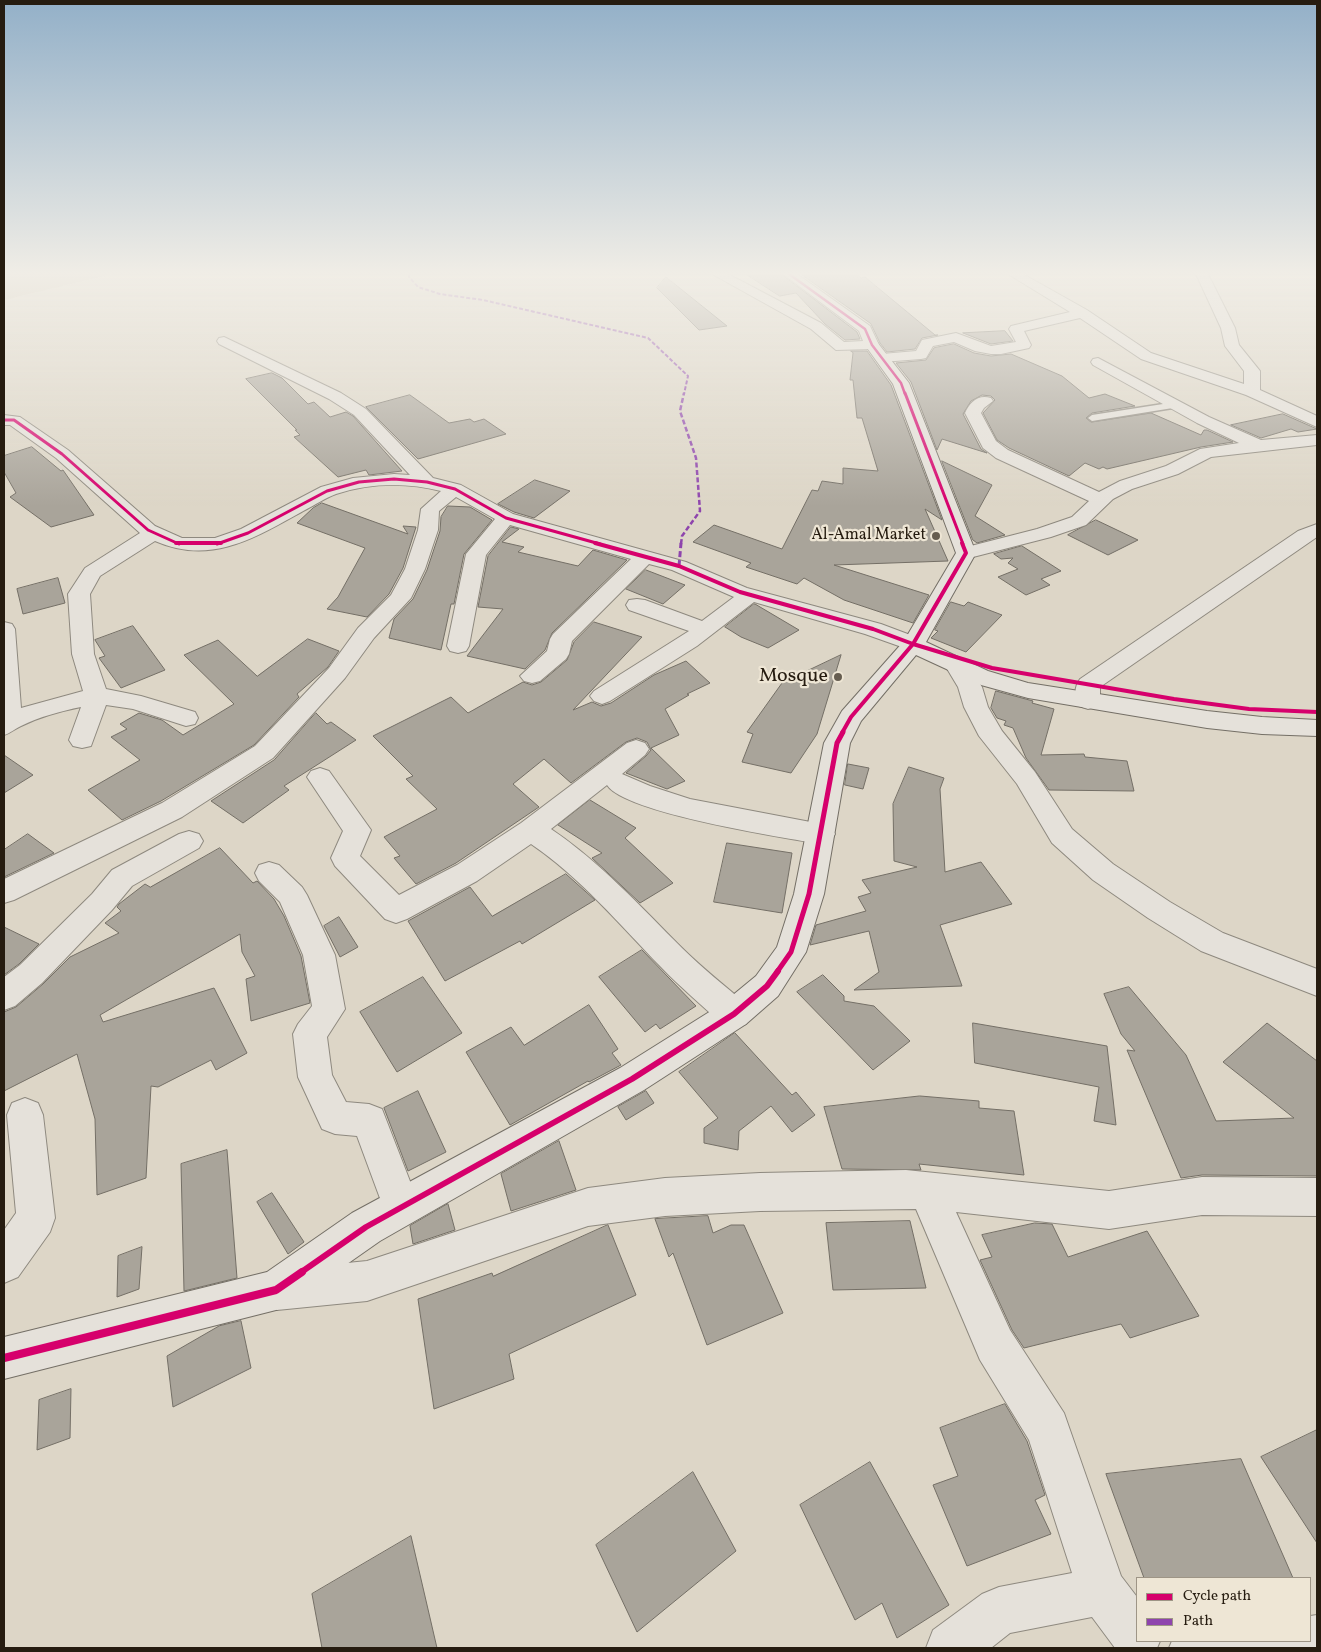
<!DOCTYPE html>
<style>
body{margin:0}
#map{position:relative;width:1321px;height:1652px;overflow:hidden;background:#ddd6c7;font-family:Vollkorn,serif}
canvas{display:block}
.frame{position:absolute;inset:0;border:5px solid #261c10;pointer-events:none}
.legend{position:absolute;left:1136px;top:1577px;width:175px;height:65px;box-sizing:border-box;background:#eee6d5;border:1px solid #9e9586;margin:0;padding:6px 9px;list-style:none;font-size:15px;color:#261c10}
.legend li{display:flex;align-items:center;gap:10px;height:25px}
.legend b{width:25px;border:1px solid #9e9586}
</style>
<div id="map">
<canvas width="1321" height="1652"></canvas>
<div class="frame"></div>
<ul class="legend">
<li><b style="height:6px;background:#d6006c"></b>Cycle path</li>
<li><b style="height:6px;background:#8e44ad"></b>Path</li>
</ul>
</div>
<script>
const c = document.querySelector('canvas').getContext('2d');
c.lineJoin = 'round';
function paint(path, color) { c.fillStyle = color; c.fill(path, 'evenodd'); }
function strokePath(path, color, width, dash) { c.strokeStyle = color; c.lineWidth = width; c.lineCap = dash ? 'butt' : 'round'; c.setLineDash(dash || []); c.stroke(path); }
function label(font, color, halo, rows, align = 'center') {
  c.font = font + ' Vollkorn,serif'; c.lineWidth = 4.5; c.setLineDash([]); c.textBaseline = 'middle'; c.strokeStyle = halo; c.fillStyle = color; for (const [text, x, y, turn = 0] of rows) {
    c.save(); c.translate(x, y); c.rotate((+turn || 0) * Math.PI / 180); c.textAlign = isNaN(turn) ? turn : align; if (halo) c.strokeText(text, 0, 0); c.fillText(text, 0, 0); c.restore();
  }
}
paint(new Path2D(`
 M 4,274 L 113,274 L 4,300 Z`), '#d0c6b2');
const building = new Path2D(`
 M 746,274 L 781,274 L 857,332 L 860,339 L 845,340 L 825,324 L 796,293 L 780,296 Z
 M 801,274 L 857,274 L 861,278 L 865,277 L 935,335 L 938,335 L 922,338 L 915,349 L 887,352 L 880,343 L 871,324 Z
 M 666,277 L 727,326 L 699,330 L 657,288 Z
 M 1005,331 L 1013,341 L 991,344 L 963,333 Z
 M 954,344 L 974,353 L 991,356 L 1011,354 L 1062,376 L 1089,398 L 1105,394 L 1135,406 L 1092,413 L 1086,418 L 1091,422 L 1151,413 L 1201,435 L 1204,430 L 1207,430 L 1233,442 L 1201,447 L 1107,469 L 1103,467 L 1099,469 L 1085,463 L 1069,476 L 1009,448 L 997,440 L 983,413 L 995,400 L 991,396 L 982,395 L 971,401 L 963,414 L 981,449 L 987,453 L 942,439 L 937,450 L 911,382 L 896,363 L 926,360 L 934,348 Z
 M 851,351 L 867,351 L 891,385 L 942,520 L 925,509 L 948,561 L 834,565 L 929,595 L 913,623 L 844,600 L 804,578 L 797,584 L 746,567 L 751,563 L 693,542 L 714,525 L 782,549 L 812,490 L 818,491 L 822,481 L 843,484 L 843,468 L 878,471 L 862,418 L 857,418 L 853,380 L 850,380 L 853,353 Z
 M 272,373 L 282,378 L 308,404 L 314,402 L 330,417 L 346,412 L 353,416 L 402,471 L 369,475 L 366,470 L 338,477 L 294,437 L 300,435 L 295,430 L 297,430 L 246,379 Z
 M 410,395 L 449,423 L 470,419 L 474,422 L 484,419 L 506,434 L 418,459 L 366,407 Z
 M 1283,414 L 1317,429 L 1298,432 L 1291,429 L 1261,438 L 1231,425 Z
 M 32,447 L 61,471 L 63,470 L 94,515 L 51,527 L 10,497 L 16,493 L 4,472 L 4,456 Z
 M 942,461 L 992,485 L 975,516 L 1005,535 L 977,543 L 973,540 Z
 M 535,480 L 570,491 L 534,518 L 514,512 L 498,504 Z
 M 322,503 L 408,534 L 403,526 L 416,527 L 403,568 L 389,594 L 367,617 L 327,609 L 338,597 L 365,548 L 297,523 L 313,508 Z
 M 448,506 L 470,507 L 492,520 L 464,554 L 454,604 L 451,604 L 441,650 L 389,638 L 394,619 L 413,599 L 427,570 L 440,531 L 441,517 Z
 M 1096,520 L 1138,540 L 1108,555 L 1068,535 Z
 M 511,527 L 519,529 L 502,542 L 524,547 L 518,552 L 578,566 L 593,550 L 627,560 L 552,633 L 545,650 L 525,669 L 467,656 L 503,609 L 478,607 L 488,556 Z
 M 1022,546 L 1061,571 L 1041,579 L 1050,585 L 1026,595 L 998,577 L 1018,569 L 1008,563 L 1013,558 L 1001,559 L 994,554 Z
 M 646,570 L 685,585 L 663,604 L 626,589 Z
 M 58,578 L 65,603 L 23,614 L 17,589 Z
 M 951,602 L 964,606 L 968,602 L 1002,615 L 966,652 L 931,638 L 938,631 L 935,630 Z
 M 754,604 L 755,604 L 799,630 L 768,648 L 741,637 L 725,627 Z
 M 594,622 L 642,637 L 573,710 L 592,702 L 601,706 L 611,703 L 654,675 L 686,661 L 710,683 L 687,694 L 689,695 L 665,709 L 679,735 L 651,748 L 685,781 L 667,789 L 626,773 L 646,756 L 651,750 L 647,742 L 637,738 L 626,742 L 571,783 L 544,759 L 513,784 L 539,807 L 456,863 L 416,884 L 394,858 L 400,856 L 384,837 L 437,809 L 406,779 L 413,776 L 373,736 L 451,697 L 468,713 L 523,682 L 532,685 L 541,682 L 567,660 L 574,642 Z
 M 133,626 L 165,670 L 121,688 L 99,658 L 105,656 L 95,640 Z
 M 308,639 L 339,651 L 328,667 L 297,694 L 299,697 L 254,745 L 161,801 L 122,820 L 88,790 L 140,760 L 111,737 L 127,729 L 120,724 L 139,713 L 162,720 L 183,735 L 234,704 L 184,655 L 218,640 L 257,676 Z
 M 841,655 L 817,734 L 791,773 L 742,762 L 753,734 L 747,732 L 782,683 Z
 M 996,691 L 1033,701 L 1032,703 L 1054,709 L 1041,755 L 1084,754 L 1085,757 L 1127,761 L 1134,791 L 1049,790 L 1026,758 L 1013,728 L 1004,725 L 1006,721 L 997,718 L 991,708 Z
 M 316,713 L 327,724 L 331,722 L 356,740 L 284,786 L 289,790 L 243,823 L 211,801 L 274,760 Z
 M 4,755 L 33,775 L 4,793 Z
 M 848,764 L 869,768 L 863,789 L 845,785 Z
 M 909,767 L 944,778 L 940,789 L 945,872 L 981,862 L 1012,904 L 940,925 L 962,986 L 854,990 L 879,972 L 869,931 L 810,945 L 816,925 L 866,911 L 858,897 L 871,893 L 862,880 L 917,867 L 894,861 L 893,804 Z
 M 590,800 L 636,828 L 625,838 L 673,883 L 640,903 L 592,858 L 602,853 L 558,825 Z
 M 28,834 L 54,853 L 4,877 L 4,850 Z
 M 727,843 L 792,853 L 782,913 L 714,902 Z
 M 220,848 L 253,883 L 257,881 L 274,899 L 284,916 L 301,956 L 310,1003 L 251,1021 L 246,979 L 255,976 L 242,952 L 240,934 L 100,1015 L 103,1022 L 214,988 L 247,1053 L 216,1070 L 211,1060 L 158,1087 L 151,1086 L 146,1178 L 97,1195 L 95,1119 L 77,1054 L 4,1091 L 4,1012 L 16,1007 L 43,984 L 70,957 L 119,933 L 105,923 L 121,911 L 117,907 L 119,904 L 145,884 L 150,887 Z
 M 566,874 L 595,900 L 522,944 L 520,941 L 445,981 L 408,921 L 470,887 L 492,916 Z
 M 339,917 L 358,947 L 340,957 L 324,926 Z
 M 4,927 L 39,944 L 19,964 L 4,975 Z
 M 642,950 L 696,1006 L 660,1029 L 656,1024 L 645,1032 L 599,977 Z
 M 823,975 L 844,996 L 844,1001 L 874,1006 L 910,1041 L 873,1070 L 797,992 Z
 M 423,977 L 462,1033 L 397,1072 L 360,1012 Z
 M 1129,987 L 1186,1055 L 1216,1121 L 1294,1118 L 1223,1062 L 1267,1023 L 1317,1061 L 1317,1176 L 1202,1175 L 1181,1178 L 1127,1050 L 1135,1051 L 1121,1034 L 1104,994 Z
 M 589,1005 L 618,1049 L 612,1053 L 621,1065 L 589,1082 L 588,1081 L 510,1125 L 466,1052 L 511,1027 L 524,1045 Z
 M 973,1023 L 1107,1046 L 1116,1125 L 1094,1121 L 1099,1087 L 975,1063 Z
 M 735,1033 L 792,1095 L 796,1092 L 815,1115 L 792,1132 L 771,1106 L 739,1131 L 738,1150 L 704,1143 L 704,1128 L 718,1118 L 679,1072 Z
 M 418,1091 L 446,1152 L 408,1171 L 384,1108 Z
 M 646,1091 L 654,1103 L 626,1120 L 618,1107 Z
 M 920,1096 L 979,1101 L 979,1108 L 1014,1111 L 1024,1175 L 919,1164 L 921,1170 L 842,1169 L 824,1107 Z
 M 559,1141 L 576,1190 L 511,1211 L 501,1174 Z
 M 227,1150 L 237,1278 L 184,1291 L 181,1164 Z
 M 272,1193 L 304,1242 L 288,1254 L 257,1202 Z
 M 448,1204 L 455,1230 L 413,1244 L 410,1226 Z
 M 708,1216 L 713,1233 L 731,1225 L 744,1225 L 783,1313 L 707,1345 L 673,1253 L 669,1257 L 655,1219 Z
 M 910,1221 L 926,1288 L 833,1290 L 826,1223 Z
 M 1035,1223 L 1052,1224 L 1068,1257 L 1147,1231 L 1199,1316 L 1130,1338 L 1121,1324 L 1024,1348 L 1012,1330 L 980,1260 L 992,1257 L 982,1235 Z
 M 608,1225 L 636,1295 L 509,1354 L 514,1379 L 434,1409 L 418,1299 L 492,1273 L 493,1276 Z
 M 142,1247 L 139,1289 L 117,1297 L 118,1256 Z
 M 241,1321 L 251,1368 L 173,1407 L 167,1356 L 219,1326 Z
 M 71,1389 L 70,1438 L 37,1450 L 39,1400 Z
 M 1005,1404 L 1027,1441 L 1045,1495 L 1035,1500 L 1051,1534 L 967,1566 L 933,1485 L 958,1476 L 940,1428 Z
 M 1317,1430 L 1317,1543 L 1261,1457 Z
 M 1241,1459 L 1293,1578 L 1144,1578 L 1106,1474 Z
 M 870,1462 L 949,1605 L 897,1638 L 882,1603 L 855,1620 L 800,1505 Z
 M 693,1472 L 736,1551 L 637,1632 L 596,1545 Z
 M 411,1536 L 437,1648 L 322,1648 L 312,1594 Z`);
paint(building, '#a9a49a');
strokePath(building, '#746f66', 1);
const lane = new Path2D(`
 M 1176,402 L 1179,403 L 1179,407 L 1092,421 L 1088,418 L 1092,415 Z`);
const street = new Path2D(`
 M 712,274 L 728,274 L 821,323 L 844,342 L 863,341 L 859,331 L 783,274 L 797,274 L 870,326 L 879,345 L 877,348 L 872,349 L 836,350 L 811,329 Z
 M 1008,274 L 1023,274 L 1087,310 L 1151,353 L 1244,384 L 1244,371 L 1225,346 L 1221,328 L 1196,274 L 1208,274 L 1235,328 L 1239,345 L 1260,371 L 1260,390 L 1317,416 L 1317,427 L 1246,395 L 1141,359 L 1080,318 L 1024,331 L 1031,345 L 1029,348 L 1001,354 L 991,354 L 975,351 L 954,342 L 933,346 L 926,358 L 921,359 L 882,362 L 877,361 L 875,358 L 877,355 L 882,354 L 916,351 L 922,340 L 956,333 L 991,346 L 1016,342 L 1009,329 L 1011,326 L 1070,312 Z
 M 224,337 L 341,393 L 366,409 L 433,478 L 461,485 L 513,514 L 686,562 L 747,588 L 881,624 L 921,639 L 924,644 L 921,649 L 913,651 L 865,634 L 754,602 L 697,646 L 610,701 L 602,704 L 594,701 L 590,696 L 594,691 L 689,631 L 629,610 L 626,605 L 629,600 L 637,599 L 645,600 L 702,621 L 734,597 L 672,570 L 649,564 L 572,641 L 569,654 L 566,659 L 540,681 L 532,683 L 524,681 L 520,676 L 547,651 L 550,639 L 553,634 L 631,559 L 510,525 L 486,555 L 469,646 L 466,651 L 458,653 L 450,651 L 447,646 L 466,554 L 495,519 L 456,497 L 439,511 L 438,530 L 425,569 L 411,598 L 374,638 L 345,678 L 273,758 L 182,817 L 14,900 L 4,903 L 4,879 L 162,803 L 255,746 L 329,668 L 358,628 L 391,595 L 405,569 L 418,530 L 421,509 L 441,491 C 406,482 370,483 336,494 C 325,498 315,505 305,510 C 256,537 212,566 155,541 L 100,576 L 90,594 L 94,654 L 106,689 L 141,696 L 195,712 L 198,718 L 195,724 L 186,726 L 133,709 L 106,705 L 91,746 L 82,748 L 73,746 L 69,740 L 81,707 C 61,711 39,717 21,726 C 14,729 11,733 4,735 L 4,622 L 12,624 L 15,629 L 21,708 L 83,691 L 72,654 L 68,594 L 85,568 L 140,533 L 56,458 L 10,425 L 4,425 L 4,415 L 20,417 L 68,450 L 155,526 L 182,538 L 215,538 L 241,529 L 321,487 L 353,478 L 394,474 L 410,475 L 354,415 L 329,399 L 219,344 L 217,341 L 219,338 Z
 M 1098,358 L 1209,417 L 1261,440 L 1317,435 L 1317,445 L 1211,457 L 1178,474 L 1132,489 L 1113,499 L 1086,525 L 1051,537 L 973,557 L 966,559 L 959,557 L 956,553 L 959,549 L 1037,529 L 1072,517 L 1089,501 L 996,458 L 983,448 L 965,413 C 970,402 978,394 991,398 L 993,401 L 984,408 L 981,413 L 996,441 L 1008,450 L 1099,492 L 1120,481 L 1166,466 L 1200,449 L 1239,443 L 1197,423 L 1093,365 L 1091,362 L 1093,359 Z
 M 1317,524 L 1317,537 L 1100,687 L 1100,701 L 1097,706 L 1088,709 L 1079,706 C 1074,698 1074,687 1080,679 L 1298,531 Z
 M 958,660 L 966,662 L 982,687 L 988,707 L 1002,731 L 1035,772 L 1072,829 L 1113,864 L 1170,902 L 1223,933 L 1317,969 L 1317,996 L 1201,951 L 1148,918 L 1093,880 L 1052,843 L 1017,784 L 979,736 L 964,707 L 958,687 L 946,667 L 950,662 Z
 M 636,740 L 645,743 L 649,749 L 645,755 L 622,774 L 650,786 L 690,799 L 821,824 L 831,827 L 835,834 L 831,841 L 821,844 C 785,838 624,813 607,785 L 551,829 C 600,862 640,906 682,948 C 702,968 724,985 746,1004 L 750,1014 L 746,1024 L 734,1028 L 722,1024 C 702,1005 680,987 661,967 C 619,924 581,878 531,844 L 477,881 L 407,919 L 396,923 L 385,919 L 335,866 L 331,858 L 343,831 L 307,777 L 311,771 L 320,768 L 329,771 L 371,830 L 360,856 L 399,895 L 457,865 L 521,823 L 627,743 Z
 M 189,831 L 199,834 L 203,841 L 199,848 L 132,886 L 112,910 L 42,983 L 15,1006 L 4,1010 L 4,977 L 20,965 L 92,894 L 112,870 L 179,834 Z
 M 269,862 L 279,865 L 302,887 L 307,895 L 335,955 L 345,1009 L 327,1037 L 332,1075 L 346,1102 L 369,1104 L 382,1109 L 420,1207 L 414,1220 L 401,1226 L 388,1220 L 357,1136 L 335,1134 L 322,1129 L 298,1077 L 293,1034 L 298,1024 L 312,1006 L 303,955 L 280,902 L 259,881 L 255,873 L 259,865 Z
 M 25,1098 L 38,1103 L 43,1115 L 55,1218 L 50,1232 L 18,1277 L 4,1283 L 4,1230 L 16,1213 L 7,1115 L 12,1103 Z
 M 906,1170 L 1109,1191 L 1202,1177 L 1317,1178 L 1317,1216 L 1202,1215 L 1109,1229 L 956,1212 L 1010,1330 L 1064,1413 L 1121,1576 L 1137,1597 L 1137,1641 L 1160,1641 L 1157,1648 L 1115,1648 L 1092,1617 L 1010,1633 L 991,1648 L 926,1648 L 933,1630 L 982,1594 L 999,1587 L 1072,1573 L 1029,1440 L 980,1360 L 916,1209 L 760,1211 L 665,1216 L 588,1226 L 367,1301 L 277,1310 L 263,1304 L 257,1290 L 263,1276 L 277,1270 L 367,1261 L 588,1188 L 665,1178 L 760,1173 Z
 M 1317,1615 L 1317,1648 L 1169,1648 L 1172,1641 L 1310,1641 L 1310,1616 Z`);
const secondary = new Path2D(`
 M 872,341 L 877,342 L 909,383 L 976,553 L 926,642 L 988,671 L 1028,683 L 1207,711 L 1262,717 L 1317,720 L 1317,736 L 1262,734 L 1207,728 L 1028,698 L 981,685 L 916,655 L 861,721 L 850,743 L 824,894 L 806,952 L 778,996 L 746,1024 L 644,1090 L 380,1241 L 290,1304 L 276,1310 L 4,1379 L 4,1337 L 267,1272 L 352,1213 L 620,1068 L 722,1004 L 756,976 L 777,947 L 794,894 L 824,743 L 842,711 L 904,641 L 956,553 L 893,384 L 865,345 L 867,342 Z`);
strokePath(lane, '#8e897f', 3);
strokePath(street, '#8e897f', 2);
strokePath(secondary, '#746f66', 2);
paint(lane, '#e5e1da');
paint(street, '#e5e1da');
paint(secondary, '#e5e1da');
strokePath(new Path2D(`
 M 409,274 L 409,277 L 418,287 L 440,294 L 483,300 L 648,338 L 688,376 L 684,394`), '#8e44ad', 2, [4, 2]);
strokePath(new Path2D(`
 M 681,544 L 682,536 L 700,511 L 696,458 L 680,411 L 684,393`), '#8e44ad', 2.5, [5, 2.5]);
strokePath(new Path2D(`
 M 679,566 L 681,543`), '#8e44ad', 3, [6, 3]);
strokePath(new Path2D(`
 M 789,274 L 865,329 L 872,345 L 901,383 L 905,394`), '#d6006c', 2.5);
strokePath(new Path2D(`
 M 905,393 L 963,544
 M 4,420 L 14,420 L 62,454 L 148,530 L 179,544
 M 217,544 L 248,533 L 327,491 L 359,482 L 394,479 L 427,482 L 455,489 L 506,518 L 600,544`), '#d6006c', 3);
strokePath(new Path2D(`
 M 176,543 L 221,543
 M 595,543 L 679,566 L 740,592 L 873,629 L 913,644 L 992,668 L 1174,699 L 1249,709 L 1317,712
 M 842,733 L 851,717 L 913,644 L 966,553 L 962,543`), '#d6006c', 4);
strokePath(new Path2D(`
 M 777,972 L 791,952 L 809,894 L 837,743 L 843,732`), '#d6006c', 5);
strokePath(new Path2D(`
 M 300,1273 L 366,1227 L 632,1079 L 734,1014 L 767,986 L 778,971`), '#d6006c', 6);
strokePath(new Path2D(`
 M 4,1358 L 276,1290 L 302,1272`), '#d6006c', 8);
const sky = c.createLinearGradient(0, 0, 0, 506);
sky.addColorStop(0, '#93b0c8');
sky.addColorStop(0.54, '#f0ede6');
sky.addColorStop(1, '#f0ede600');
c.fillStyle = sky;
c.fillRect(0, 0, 1321, 506);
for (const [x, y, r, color] of [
 [936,536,5,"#665d50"],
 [838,677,5,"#665d50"]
]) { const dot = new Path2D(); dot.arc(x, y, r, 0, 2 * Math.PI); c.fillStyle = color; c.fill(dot); strokePath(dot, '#eee6d5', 2); }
label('16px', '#261c10', '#eee6d5', [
 ["Al-Amal Market",926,536]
], 'right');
label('20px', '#261c10', '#eee6d5', [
 ["Mosque",828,677]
], 'right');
</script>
